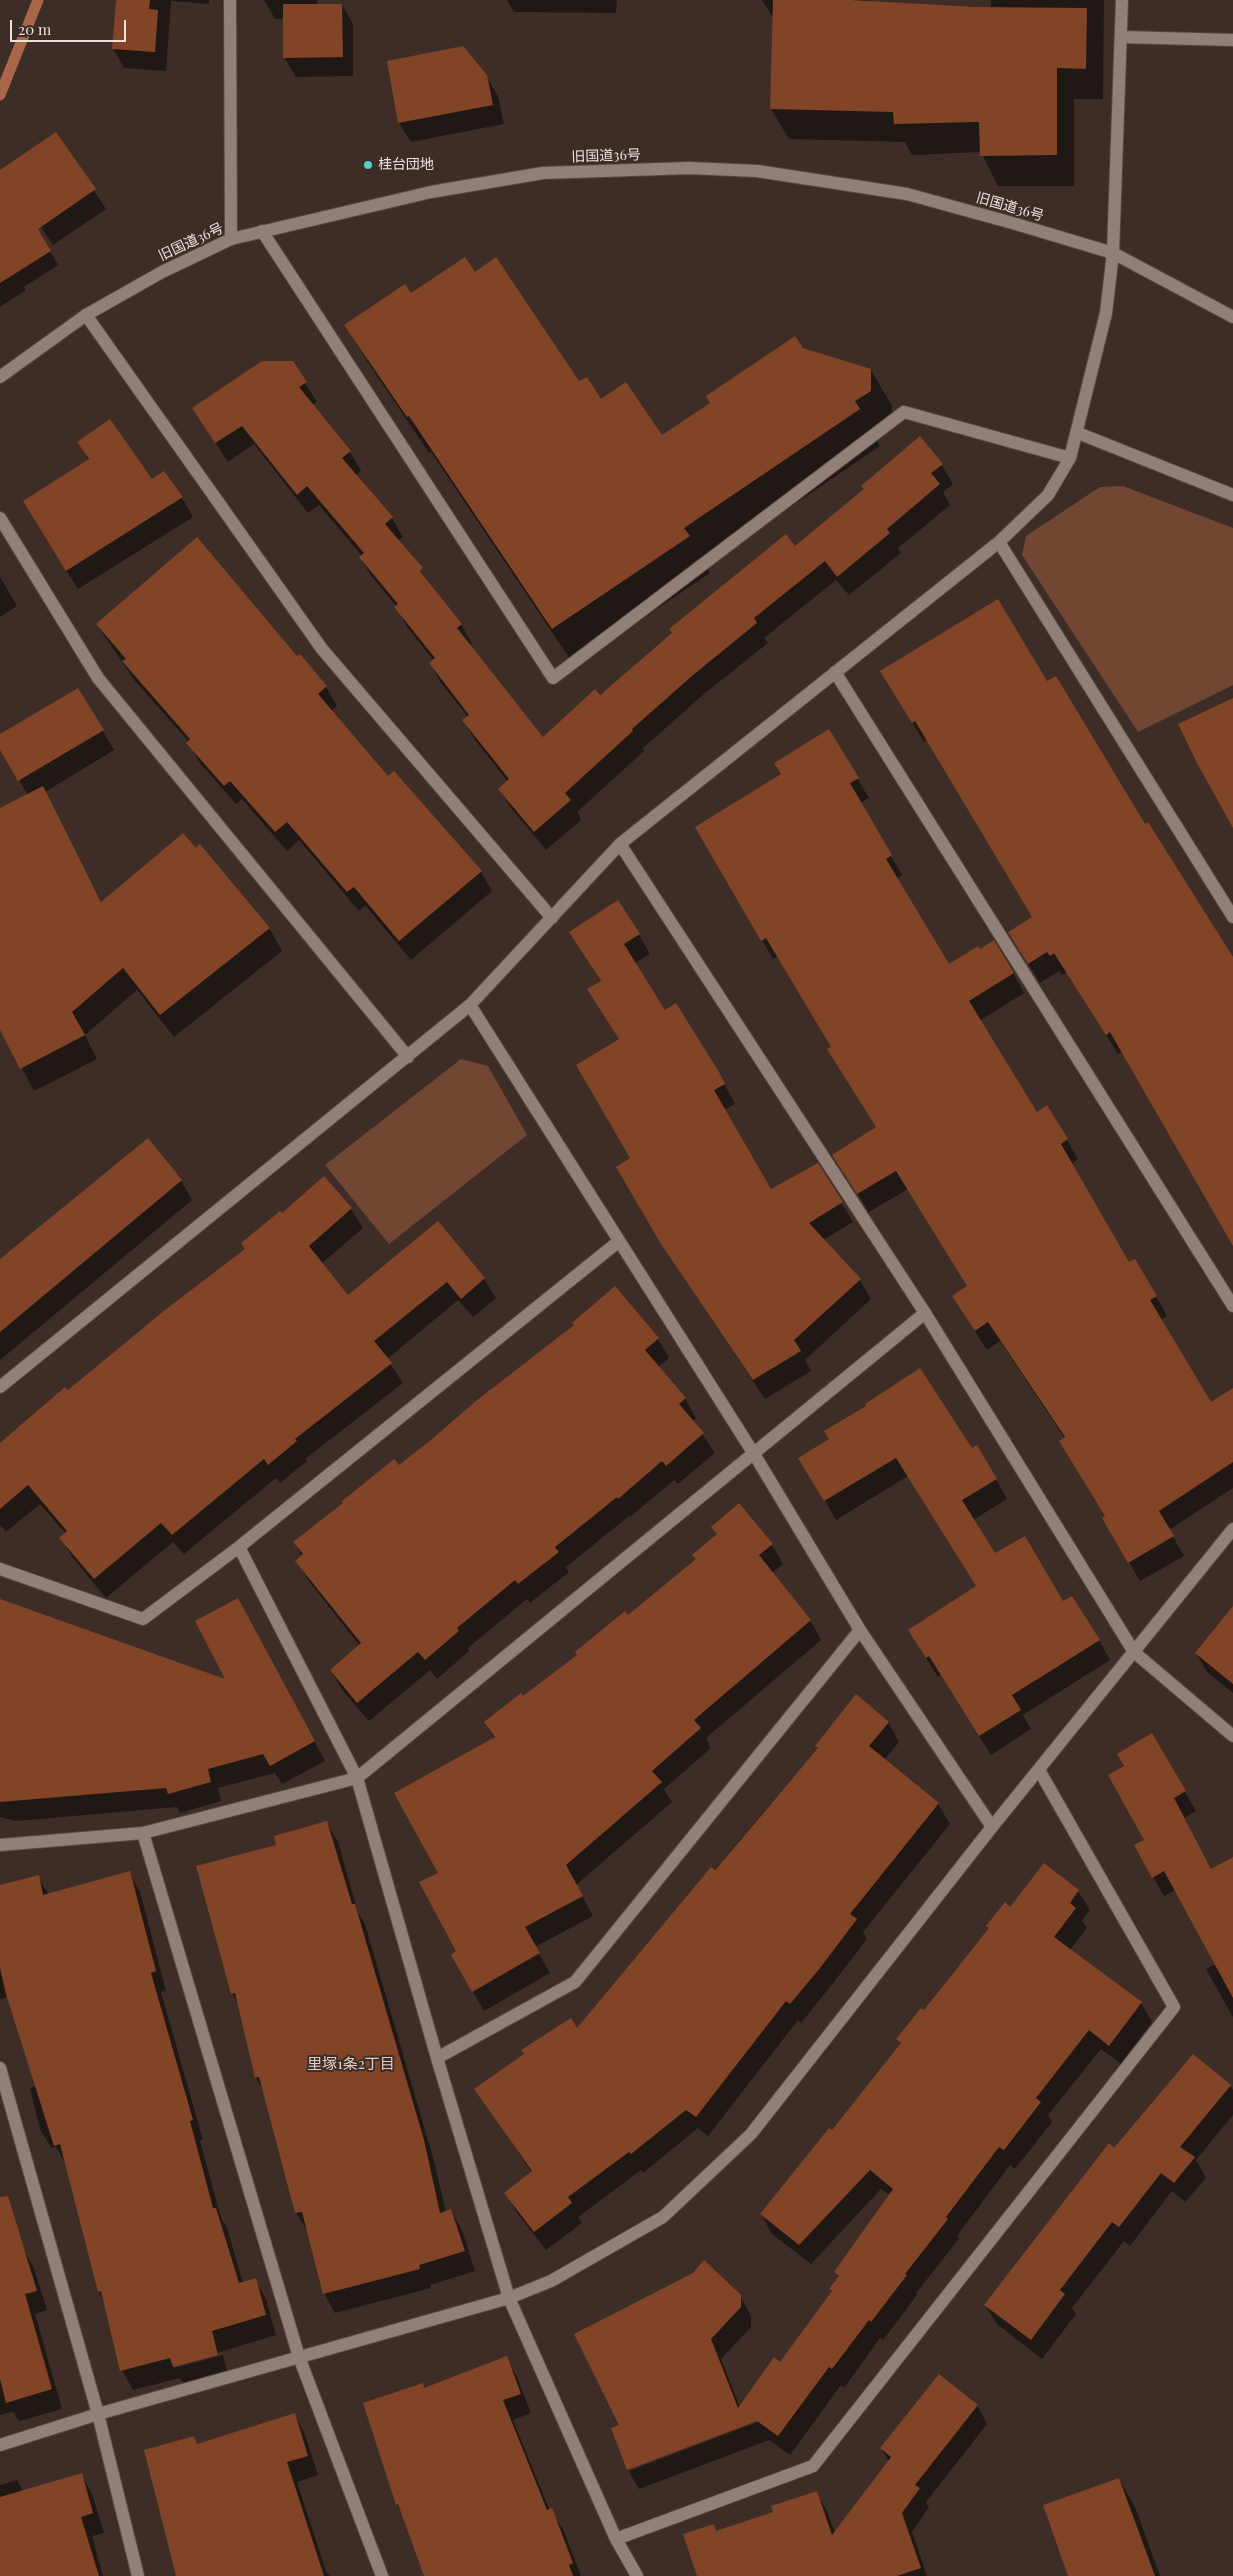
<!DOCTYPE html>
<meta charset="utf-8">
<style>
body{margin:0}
#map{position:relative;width:1233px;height:2576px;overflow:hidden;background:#3d2d26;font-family:"Playfair Display",serif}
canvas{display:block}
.scale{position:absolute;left:10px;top:20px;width:116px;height:22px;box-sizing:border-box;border:2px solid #ece2dd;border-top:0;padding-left:6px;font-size:15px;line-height:18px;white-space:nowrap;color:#ece2dd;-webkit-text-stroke:4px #3d2d26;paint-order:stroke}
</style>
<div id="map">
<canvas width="1233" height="2576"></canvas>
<div class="scale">20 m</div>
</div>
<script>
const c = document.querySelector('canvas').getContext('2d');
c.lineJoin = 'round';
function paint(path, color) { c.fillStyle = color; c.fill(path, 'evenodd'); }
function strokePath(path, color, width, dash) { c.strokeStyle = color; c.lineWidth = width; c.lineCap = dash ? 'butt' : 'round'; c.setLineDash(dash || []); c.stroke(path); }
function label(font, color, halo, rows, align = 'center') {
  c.font = font + ' "Playfair Display","Noto Sans JP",serif'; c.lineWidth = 4; c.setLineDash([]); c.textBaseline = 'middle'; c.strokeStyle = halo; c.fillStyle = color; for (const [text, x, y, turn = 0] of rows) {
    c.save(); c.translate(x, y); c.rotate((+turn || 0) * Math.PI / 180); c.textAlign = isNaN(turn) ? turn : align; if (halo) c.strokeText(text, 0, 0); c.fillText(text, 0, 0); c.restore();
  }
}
paint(new Path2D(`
 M 1123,486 L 1233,528 L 1233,685 L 1138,732 L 1022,555 L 1026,536 L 1100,487 Z
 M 461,1059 L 488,1066 L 527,1135 L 389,1244 L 325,1165 Z`), '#714734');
paint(new Path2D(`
 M 117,0 L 209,0 L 209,4 L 171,1 L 166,71 L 124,68 L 113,48 Z
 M 264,0 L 317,0 L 317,5 L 342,5 L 353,24 L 353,76 L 296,77 L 284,57 L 284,19 L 275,19 Z
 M 507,0 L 617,0 L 616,13 L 514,12 Z
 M 762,0 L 869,0 L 868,3 L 991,8 L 991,0 L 1104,0 L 1103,99 L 1074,99 L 1074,186 L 998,186 L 981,152 L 912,155 L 905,142 L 789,139 L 771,109 L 773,18 Z
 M 388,62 L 486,76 L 498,96 L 504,124 L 411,142 L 399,123 Z
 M 56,133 L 106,209 L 53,245 L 15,188 Z
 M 0,228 L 50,251 L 58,265 L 24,287 L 26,290 L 0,307 Z
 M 475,274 L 579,383 L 601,400 L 662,437 L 802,349 L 871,370 L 892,406 L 891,428 L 875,438 L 880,446 L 705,565 L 710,573 L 574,665 L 431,452 L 429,453 L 367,361 L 346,325 L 411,294 Z
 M 292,362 L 317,402 L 312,405 L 350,452 L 361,471 L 355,476 L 392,518 L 403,537 L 398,541 L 461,624 L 472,644 L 469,646 L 542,738 L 795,547 L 942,465 L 953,484 L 943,492 L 950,505 L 898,548 L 901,553 L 849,595 L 836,580 L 764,638 L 768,643 L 704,694 L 642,749 L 644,751 L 577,812 L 581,820 L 546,850 L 511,808 L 499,789 L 508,782 L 475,740 L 464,721 L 468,717 L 441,683 L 430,663 L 434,661 L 407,627 L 397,607 L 372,577 L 360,557 L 362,556 L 319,505 L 308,513 L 254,444 L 228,462 L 194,409 Z
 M 78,442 L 182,498 L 193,517 L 78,589 L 35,521 L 89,461 Z
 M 0,577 L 17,606 L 0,617 Z
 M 97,625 L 296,658 L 300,655 L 326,687 L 337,706 L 331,711 L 388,778 L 394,773 L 481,872 L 492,891 L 411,960 L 365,905 L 359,911 L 299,840 L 287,851 L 242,799 L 236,804 L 199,762 L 189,742 L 135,681 Z
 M 1047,683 L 1145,826 L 1233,966 L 1233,1242 L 1123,1051 L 1118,1054 L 1067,972 L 1062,975 L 1059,971 L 1040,983 L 1021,952 L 1033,918 L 927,740 L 924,742 L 893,691 Z
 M 78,689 L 114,750 L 45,792 L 102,903 L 269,928 L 282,951 L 174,1037 L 137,990 L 85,1035 L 97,1059 L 34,1091 L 1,1029 L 0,809 L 28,795 L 0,748 L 0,736 Z
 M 828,731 L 869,798 L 860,803 L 902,875 L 897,878 L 948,966 L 1013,973 L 1024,993 L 979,1021 L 1036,1113 L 1067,1140 L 1078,1159 L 1071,1164 L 1128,1264 L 1156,1296 L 1167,1316 L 1160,1320 L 1211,1404 L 1233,1413 L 1233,1488 L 1169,1530 L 1184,1556 L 1140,1581 L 1103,1518 L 1106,1517 L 1065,1439 L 1000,1341 L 987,1350 L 965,1316 L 954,1296 L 968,1287 L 908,1189 L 869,1212 L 845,1174 L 877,1128 L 779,956 L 773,959 L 697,827 L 783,775 Z
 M 571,933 L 639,935 L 650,954 L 635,963 L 665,1012 L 718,1072 L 735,1104 L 724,1110 L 770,1191 L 818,1165 L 853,1222 L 823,1240 L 860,1280 L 871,1299 L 805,1360 L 811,1371 L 765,1399 L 674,1263 L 632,1159 L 620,1040 L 601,982 Z
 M 324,1177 L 351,1209 L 363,1228 L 321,1264 L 347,1297 L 438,1223 L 484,1279 L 496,1298 L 473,1317 L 458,1300 L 387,1359 L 403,1383 L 305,1459 L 307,1461 L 280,1483 L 276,1478 L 184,1554 L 173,1542 L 106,1598 L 72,1557 L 61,1538 L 66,1534 L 40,1504 L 6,1532 L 0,1525 L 0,1445 L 246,1250 Z
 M 181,1180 L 192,1200 L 0,1360 L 0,1262 Z
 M 658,1339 L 669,1358 L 658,1367 L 685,1398 L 696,1418 L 693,1421 L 715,1453 L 678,1484 L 674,1480 L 630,1517 L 629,1516 L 566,1567 L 569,1572 L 530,1603 L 527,1599 L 468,1648 L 469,1651 L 437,1679 L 430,1670 L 369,1721 L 342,1690 L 331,1670 L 360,1646 L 308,1580 L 297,1561 L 302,1556 L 294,1542 L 398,1467 Z
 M 971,1450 L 996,1479 L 1007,1499 L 973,1520 L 994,1555 L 1063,1603 L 1099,1640 L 1110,1660 L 1023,1715 L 1031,1729 L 991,1755 L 941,1675 L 938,1677 L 921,1650 L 977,1587 L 908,1476 L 836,1520 L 800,1458 Z
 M 772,1545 L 783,1564 L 772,1573 L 810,1620 L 821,1640 L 706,1738 L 711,1748 L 664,1789 L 672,1802 L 576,1885 L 593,1916 L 535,1947 L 550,1973 L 484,2011 L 452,1955 L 458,1952 L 439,1873 L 495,1739 L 485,1723 L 523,1698 L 628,1616 Z
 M 0,1601 L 228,1681 L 249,1619 L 325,1761 L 282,1784 L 275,1773 L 218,1788 L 221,1801 L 180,1813 L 177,1807 L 16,1821 L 0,1817 Z
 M 1233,1608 L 1233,1693 L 1207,1672 L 1196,1653 Z
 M 888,1722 L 899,1742 L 884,1760 L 938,1804 L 950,1824 L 863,1932 L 867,1939 L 830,1987 L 801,2023 L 798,2020 L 708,2136 L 698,2128 L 643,2173 L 641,2170 L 578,2217 L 582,2223 L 546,2250 L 517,2213 L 506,2193 L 532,2173 L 476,2090 L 577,2030 L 818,1749 L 816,1746 Z
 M 1152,1735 L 1196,1811 L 1184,1818 L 1212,1871 L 1233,1859 L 1233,2017 L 1206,1969 L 1216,1964 L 1176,1890 L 1164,1896 L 1153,1877 L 1146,1841 L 1125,1767 Z
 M 326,1822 L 338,1842 L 358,1913 L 365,1924 L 434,2161 L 446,2212 L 451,2211 L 462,2230 L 475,2271 L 430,2285 L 431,2288 L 335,2313 L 324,2293 L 308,2232 L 296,2213 L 265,2093 L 256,2078 L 239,2005 L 232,1993 L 278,1846 Z
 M 129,1873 L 140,1892 L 166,1991 L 161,1992 L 203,2140 L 200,2141 L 221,2218 L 227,2228 L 243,2283 L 255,2280 L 266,2299 L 276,2335 L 174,2366 L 174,2368 L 223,2355 L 228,2374 L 185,2386 L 180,2378 L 133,2390 L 122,2370 L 105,2302 L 99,2291 L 66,2164 L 56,2147 L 51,2148 L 40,2129 L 30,2088 L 37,2086 L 10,1996 L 0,1999 L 0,1886 L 38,1877 L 49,1895 Z
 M 1078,1891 L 1090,1910 L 1082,1920 L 1087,1928 L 1070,1950 L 1141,2003 L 1152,2022 L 1121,2064 L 1101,2049 L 1048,2115 L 1052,2122 L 1015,2169 L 1010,2165 L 957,2236 L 959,2239 L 916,2293 L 917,2295 L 883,2340 L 880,2338 L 844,2388 L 841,2385 L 790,2455 L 769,2440 L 639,2489 L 628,2470 L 613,2429 L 620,2426 L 740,2296 L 751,2316 L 751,2327 L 721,2359 L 740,2407 L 780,2363 L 832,2293 L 830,2289 L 839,2278 L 836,2272 L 890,2195 L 881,2189 L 811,2264 L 772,2234 L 761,2214 L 832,2132 L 901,2045 L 898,2039 L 924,2012 L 990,1930 L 988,1926 L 1011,1909 ZM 762,2418 L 763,2420 L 629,2471 L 629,2468 Z
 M 1230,2086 L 1233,2090 L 1233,2115 L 1196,2160 L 1206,2178 L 1185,2202 L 1172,2191 L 1130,2246 L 1124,2241 L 1072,2308 L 1076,2314 L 1042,2359 L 997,2324 L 985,2305 L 1115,2149 Z
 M 0,2209 L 34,2268 L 47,2310 L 35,2314 L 62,2409 L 19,2421 L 13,2412 L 0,2415 Z
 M 506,2358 L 517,2377 L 531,2413 L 513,2420 L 550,2511 L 563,2529 L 581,2576 L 426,2576 L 404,2516 L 397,2505 L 364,2404 L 425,2389 Z
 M 977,2405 L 987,2424 L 926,2502 L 929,2507 L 912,2532 L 927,2576 L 698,2576 L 713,2525 L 717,2532 L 775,2513 L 817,2493 L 827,2511 L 835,2533 L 889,2462 L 881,2448 Z
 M 294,2414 L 305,2434 L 318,2475 L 297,2482 L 326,2571 L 330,2576 L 178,2576 L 194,2437 L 198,2445 Z
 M 81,2474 L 92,2494 L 104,2533 L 92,2536 L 103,2576 L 0,2576 L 0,2485 L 17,2480 L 23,2491 Z
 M 1119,2479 L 1135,2507 L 1160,2576 L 1069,2576 Z`), '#0007');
strokePath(new Path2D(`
 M 0,95 L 38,0`), '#a9674a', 11);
paint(new Path2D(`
 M 116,0 L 150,0 L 149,9 L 158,10 L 155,52 L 112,49 Z
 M 773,0 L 851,0 L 975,7 L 1087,8 L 1086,69 L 1057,68 L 1057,155 L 980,156 L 979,122 L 894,124 L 893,112 L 770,109 Z
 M 283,4 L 342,4 L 343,57 L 283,58 Z
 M 463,46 L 487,75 L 493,105 L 398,123 L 387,61 Z
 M 56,132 L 96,189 L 38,229 L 51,251 L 0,283 L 0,170 Z
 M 465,257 L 475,272 L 496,257 L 579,381 L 587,377 L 601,399 L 626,382 L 662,435 L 710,403 L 706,396 L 795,336 L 803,348 L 871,369 L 871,391 L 855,401 L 860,409 L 684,528 L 690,536 L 552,629 L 409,416 L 407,417 L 344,325 L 405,284 L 411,293 Z
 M 262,361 L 293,361 L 307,382 L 299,387 L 351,451 L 342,458 L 393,517 L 385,524 L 423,568 L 420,571 L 462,624 L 457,628 L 543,737 L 595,689 L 600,695 L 672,633 L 669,629 L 786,534 L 795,546 L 864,489 L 861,486 L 920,436 L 943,464 L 931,473 L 940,484 L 887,529 L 890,533 L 837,577 L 825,561 L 754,618 L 757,623 L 693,675 L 632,729 L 633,731 L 565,793 L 571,800 L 534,832 L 498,789 L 509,779 L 462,720 L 469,715 L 429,663 L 435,658 L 394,607 L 398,604 L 359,557 L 364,553 L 307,486 L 297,495 L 242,426 L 215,443 L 192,408 Z
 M 110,419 L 152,479 L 164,471 L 183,497 L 66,571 L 23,501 L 89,459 L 77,442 Z
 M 197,537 L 297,656 L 300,654 L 327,686 L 318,694 L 388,776 L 394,771 L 482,871 L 399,941 L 354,887 L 347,892 L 287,822 L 275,832 L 230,781 L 224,786 L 186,743 L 190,739 L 122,661 L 126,659 L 96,624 Z
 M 998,599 L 1047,681 L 1056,676 L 1145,824 L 1148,822 L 1233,957 L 1233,1246 L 1110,1032 L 1106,1035 L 1054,953 L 1050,956 L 1047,952 L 1028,964 L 1008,932 L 1032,917 L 915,721 L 912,723 L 880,671 Z
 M 78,688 L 104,730 L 18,781 L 0,750 L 0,734 Z
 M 1233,698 L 1233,828 L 1197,763 L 1178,724 Z
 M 829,729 L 859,778 L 850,783 L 892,855 L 886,859 L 949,964 L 978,946 L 980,949 L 994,940 L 1014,973 L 969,1001 L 1037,1112 L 1047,1105 L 1068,1139 L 1061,1144 L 1129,1262 L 1135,1259 L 1157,1296 L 1150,1300 L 1211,1402 L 1233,1388 L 1233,1462 L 1159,1511 L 1174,1536 L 1128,1563 L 1102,1518 L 1105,1516 L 1059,1441 L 1065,1437 L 988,1322 L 975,1331 L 952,1296 L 967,1286 L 896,1171 L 857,1194 L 832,1155 L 876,1127 L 827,1049 L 831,1047 L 766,938 L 761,941 L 695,827 L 781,774 L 774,763 Z
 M 43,786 L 101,902 L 183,833 L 196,848 L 200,844 L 270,928 L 160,1015 L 123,968 L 72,1012 L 85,1035 L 20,1069 L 0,1030 L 0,808 Z
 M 618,900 L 640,934 L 624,944 L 665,1010 L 676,1003 L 719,1072 L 725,1084 L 714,1090 L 771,1189 L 818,1163 L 843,1202 L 809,1223 L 861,1279 L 794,1340 L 801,1351 L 753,1380 L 661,1244 L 616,1167 L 630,1158 L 576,1065 L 619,1039 L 587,989 L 601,981 L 569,932 Z
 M 148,1138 L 182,1180 L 0,1332 L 0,1259 Z
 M 324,1176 L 352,1208 L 309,1246 L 348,1295 L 438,1221 L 485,1278 L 461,1299 L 447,1282 L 374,1341 L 392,1363 L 295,1439 L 297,1441 L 268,1465 L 264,1459 L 172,1535 L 161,1523 L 94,1579 L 59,1538 L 67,1531 L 28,1485 L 0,1509 L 0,1443 L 65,1387 L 68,1390 L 165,1310 L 245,1249 L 241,1243 L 280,1211 L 282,1213 Z
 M 615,1286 L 659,1338 L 645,1350 L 686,1398 L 679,1404 L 704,1433 L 666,1466 L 662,1461 L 618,1499 L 617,1497 L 555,1547 L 559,1552 L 518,1584 L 515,1580 L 457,1628 L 459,1631 L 425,1660 L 418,1652 L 357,1703 L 330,1670 L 361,1643 L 295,1561 L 303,1554 L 293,1542 L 343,1503 L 341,1502 L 394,1459 L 399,1465 L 432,1439 L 476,1401 L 574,1325 L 572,1323 Z
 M 920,1368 L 972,1448 L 977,1445 L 997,1479 L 962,1500 L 995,1553 L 1025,1536 L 1063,1601 L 1072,1596 L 1100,1640 L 1012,1695 L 1021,1710 L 979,1736 L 929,1656 L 926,1658 L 908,1630 L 976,1586 L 896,1458 L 824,1501 L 798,1458 L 829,1439 L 824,1431 L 866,1406 L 865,1404 Z
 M 739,1503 L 773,1544 L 759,1555 L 811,1620 L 694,1720 L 701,1728 L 652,1771 L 662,1782 L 566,1865 L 583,1896 L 525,1927 L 540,1953 L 472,1992 L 451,1955 L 456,1951 L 419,1882 L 438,1873 L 394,1793 L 495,1737 L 484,1722 L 521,1693 L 523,1696 L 577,1655 L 575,1652 L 625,1611 L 628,1615 L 696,1559 L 692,1555 L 717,1534 L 711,1527 Z
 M 238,1598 L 315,1741 L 270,1766 L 263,1754 L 208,1769 L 211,1782 L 168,1794 L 166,1788 L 0,1802 L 0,1599 L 225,1679 L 195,1621 Z
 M 1233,1606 L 1233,1684 L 1195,1653 Z
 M 856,1694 L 889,1722 L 869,1746 L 939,1803 L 850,1914 L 857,1919 L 820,1968 L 790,2004 L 786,2001 L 696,2117 L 686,2110 L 631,2154 L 629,2152 L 568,2197 L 572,2203 L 534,2232 L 504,2193 L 532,2171 L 474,2089 L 524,2054 L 521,2050 L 571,2018 L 577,2028 L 711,1867 L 715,1870 L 761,1816 L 818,1748 L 815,1746 Z
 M 1152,1733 L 1186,1791 L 1174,1798 L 1211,1869 L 1233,1857 L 1233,1998 L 1164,1871 L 1152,1878 L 1134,1845 L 1144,1840 L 1108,1775 L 1124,1766 L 1117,1754 Z
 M 327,1821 L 352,1904 L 355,1904 L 424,2140 L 440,2213 L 451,2209 L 465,2251 L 419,2265 L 420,2269 L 323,2294 L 302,2212 L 295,2213 L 259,2077 L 255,2078 L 235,1993 L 231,1994 L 196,1866 L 276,1845 L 274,1836 Z
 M 1044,1863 L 1079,1890 L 1070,1903 L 1076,1908 L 1054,1937 L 1142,2002 L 1109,2046 L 1089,2030 L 1036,2098 L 1041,2102 L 1004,2150 L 999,2147 L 946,2217 L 948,2219 L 905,2274 L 907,2275 L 871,2322 L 869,2320 L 832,2369 L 829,2367 L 778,2436 L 757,2421 L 627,2470 L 611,2428 L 619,2425 L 574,2334 L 693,2273 L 704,2260 L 741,2295 L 741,2307 L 711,2339 L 738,2408 L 774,2357 L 780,2362 L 832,2291 L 829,2289 L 839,2276 L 834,2272 L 893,2189 L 870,2170 L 799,2245 L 760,2214 L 829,2128 L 832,2130 L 901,2043 L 896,2039 L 921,2008 L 924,2010 L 989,1928 L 986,1926 L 1005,1902 L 1010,1907 Z
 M 130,1871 L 156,1971 L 151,1973 L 193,2120 L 190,2121 L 213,2208 L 216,2208 L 239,2283 L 256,2278 L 266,2315 L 212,2331 L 218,2355 L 173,2367 L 170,2358 L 120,2371 L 101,2291 L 98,2292 L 60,2144 L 54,2146 L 6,1994 L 0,1968 L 0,1885 L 39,1875 L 43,1895 Z
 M 1193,2054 L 1231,2085 L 1180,2147 L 1195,2157 L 1174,2183 L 1161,2173 L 1119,2227 L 1112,2222 L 1060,2290 L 1065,2294 L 1031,2340 L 984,2305 L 1109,2143 L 1114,2148 Z
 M 8,2196 L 37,2291 L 25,2294 L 52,2389 L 6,2403 L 0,2379 L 0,2197 Z
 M 507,2356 L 521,2394 L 503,2400 L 547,2510 L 552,2508 L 573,2563 L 569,2565 L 573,2576 L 424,2576 L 398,2504 L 396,2505 L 363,2403 L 423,2383 L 424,2388 Z
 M 939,2374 L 978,2405 L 915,2485 L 920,2488 L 902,2513 L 921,2568 L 897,2576 L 697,2576 L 683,2534 L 714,2524 L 716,2531 L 773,2512 L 771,2506 L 817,2491 L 832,2535 L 891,2457 L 880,2448 Z
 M 295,2413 L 308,2456 L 287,2462 L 324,2576 L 176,2576 L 144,2450 L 194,2436 L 197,2444 Z
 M 82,2473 L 93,2513 L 81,2517 L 99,2576 L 0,2576 L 0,2497 Z
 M 1119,2478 L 1155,2576 L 1068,2576 L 1043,2505 Z`), '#824427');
const minor = new Path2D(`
 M 230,0 L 231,239
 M 1121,37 L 1233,40
 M 262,231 L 553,678 L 904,412 L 1070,458
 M 86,315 L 322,649 L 552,918
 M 1078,433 L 1233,495
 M 0,518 L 98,678 L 408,1057
 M 999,542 L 1233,917
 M 835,672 L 1233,1306
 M 620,844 L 925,1313 L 1134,1652 L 1233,1736
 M 470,1005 L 754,1454 L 860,1630 L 992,1827
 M 0,1387 L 470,1005 L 620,844 L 999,542 L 1048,495 L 1070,458 L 1106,313 L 1113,253
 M 239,1547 L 357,1778 L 437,2058 L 509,2298 L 616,2539 L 637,2576
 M 0,1569 L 143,1619 L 239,1547 L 618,1242
 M 143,1833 L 299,2357 L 382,2576
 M 0,1845 L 143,1833 L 357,1778 L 925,1313
 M 437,2058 L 575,1982 L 860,1630
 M 0,2068 L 98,2414 L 138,2576
 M 616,2539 L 813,2466 L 1174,2007 L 1039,1770`);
const tertiary = new Path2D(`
 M 1113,253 L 1122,0
 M 0,377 L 86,315 L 162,272 L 231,239 L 431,192 L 543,173 L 689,168 L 757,171 L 907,194 L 1016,224 L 1113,253 L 1233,317
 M 0,2445 L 98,2414 L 509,2298 L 551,2281 L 663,2217 L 751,2134 L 992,1827 L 1233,1529`);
strokePath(minor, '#574a45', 14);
strokePath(tertiary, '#574a45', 14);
strokePath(minor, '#927f77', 12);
strokePath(tertiary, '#927f77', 12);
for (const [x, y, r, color] of [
 [368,165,5,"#52cdcc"]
]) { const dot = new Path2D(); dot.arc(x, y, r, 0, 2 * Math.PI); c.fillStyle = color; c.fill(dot); strokePath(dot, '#3d2d26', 2); }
label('14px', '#ece2dd', '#3d2d26', [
 ["旧国道36号",606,156,-2],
 ["旧国道36号",1010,207,16],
 ["旧国道36号",191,242,-25]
]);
label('14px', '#ece2dd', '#3d2d26', [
 ["桂台団地",378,165]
], 'left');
label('15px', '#e2cdc4', '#3d2d26', [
 ["里塚1条2丁目",351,2064]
]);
</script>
